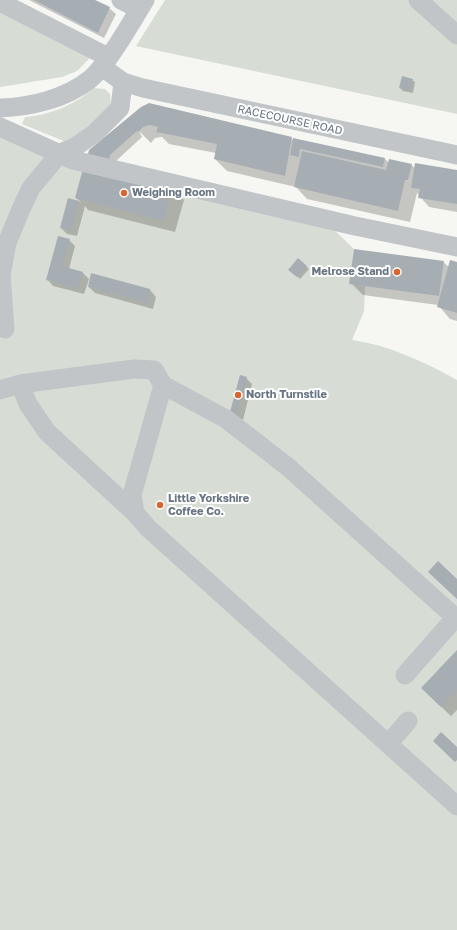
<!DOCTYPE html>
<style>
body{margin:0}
canvas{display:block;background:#f6f6f3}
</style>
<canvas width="457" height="930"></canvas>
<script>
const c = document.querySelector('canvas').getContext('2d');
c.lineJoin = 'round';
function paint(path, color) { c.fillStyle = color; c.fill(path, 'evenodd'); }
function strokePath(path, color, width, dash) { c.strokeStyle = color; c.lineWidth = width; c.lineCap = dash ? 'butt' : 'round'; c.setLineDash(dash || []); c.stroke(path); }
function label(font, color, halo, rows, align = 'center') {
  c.font = font + ' "Golos Text",sans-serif'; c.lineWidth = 4; c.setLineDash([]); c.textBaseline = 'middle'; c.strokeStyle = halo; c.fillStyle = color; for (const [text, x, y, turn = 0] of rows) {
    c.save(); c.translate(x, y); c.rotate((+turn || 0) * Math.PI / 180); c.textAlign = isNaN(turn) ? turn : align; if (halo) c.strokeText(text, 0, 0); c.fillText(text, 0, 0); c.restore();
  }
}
paint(new Path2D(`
 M 165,0 L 457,0 L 457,114 L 136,46 Z
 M 0,10 L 90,58 L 77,71 L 62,77 L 0,87 Z
 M 93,88 L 105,89 L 110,94 L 111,104 L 92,127 L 66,142 L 22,124 L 25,117 C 47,116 78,104 93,88 Z
 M 0,136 L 326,222 L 354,249 L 350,284 L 365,286 L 364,311 L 352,340 C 389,345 424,362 457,380 L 457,930 L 0,930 Z`), '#d7ddd4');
paint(new Path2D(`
 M 29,0 L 93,0 L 109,8 L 116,14 L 104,38 Z
 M 412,80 L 415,82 L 413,93 L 403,91 L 400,88 Z
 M 127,120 L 291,138 L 294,141 L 385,159 L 389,163 L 411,165 L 415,168 L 457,171 L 457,212 L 429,207 L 417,193 L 410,222 L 307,199 L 296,187 L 227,171 L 215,159 L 216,153 L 169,144 L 162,137 L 155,138 L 151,143 L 139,131 L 142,137 L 116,161 L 95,164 Z
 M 172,188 L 184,200 L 175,232 L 88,210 L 85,206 L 77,236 L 67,234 L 61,228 L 68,199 L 81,202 L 76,198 Z
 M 69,240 L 75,246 L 69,269 L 82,272 L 89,279 L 84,294 L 53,286 L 47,279 Z
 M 298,259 L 309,269 L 300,279 L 292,272 Z
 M 443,262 L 449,267 L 457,263 L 457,321 L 450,319 L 438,305 L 363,295 L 351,283 Z
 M 92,274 L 150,290 L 156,297 L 153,309 L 95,293 L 89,287 Z
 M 246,378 L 252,384 L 243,420 L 237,418 L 231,412 Z
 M 457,651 L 457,710 L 451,716 L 432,698 Z`), '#0003');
paint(new Path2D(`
 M 34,0 L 95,0 L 110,7 L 98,33 Z
 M 402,76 L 413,79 L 410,91 L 399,88 Z
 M 149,103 L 292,137 L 285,176 L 214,159 L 217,144 L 156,132 L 158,127 L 150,125 L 143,127 L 138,132 L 137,131 L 110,155 L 108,163 L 87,158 L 89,150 L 141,107 Z
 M 293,138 L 385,158 L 383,167 L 300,149 L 299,157 L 290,155 Z
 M 302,151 L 386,170 L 389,159 L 412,164 L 408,180 L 405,180 L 398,211 L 294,187 Z
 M 415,163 L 457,170 L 457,204 L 418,198 L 420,189 L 411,188 Z
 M 84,165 L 172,187 L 164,221 L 75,198 Z
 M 68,198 L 79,201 L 71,231 L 60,228 Z
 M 58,236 L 70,239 L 62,266 L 83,272 L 78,289 L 46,280 Z
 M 354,249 L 444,261 L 439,296 L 349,284 Z
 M 298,258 L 307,266 L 297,277 L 288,270 Z
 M 450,260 L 457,262 L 457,313 L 437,307 Z
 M 91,273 L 150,289 L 147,303 L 88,287 Z
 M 240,375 L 247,377 L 236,414 L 230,412 Z
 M 438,561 L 457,579 L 457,599 L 428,572 Z
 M 457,650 L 457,690 L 441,707 L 421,688 Z
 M 441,732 L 457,747 L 457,760 L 455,762 L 433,741 Z`), '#a7aeb3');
strokePath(new Path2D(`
 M 121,0 L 139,9
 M 418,0 L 457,35
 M 0,2 L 108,57
 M 102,67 L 123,82 L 143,88 L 457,155
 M 0,108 C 30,107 65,99 89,80 C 107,66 132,21 145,0
 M 0,127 L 73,160 L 355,226 L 457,247
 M 5,329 L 1,275 L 7,243 L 21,209 L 31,188 L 60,153 L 75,147 L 95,133 L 120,108 L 123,82
 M 20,384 L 134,369 L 154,370 L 163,385 L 132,495 L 135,513
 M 163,385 L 226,419 L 288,467 L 457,619
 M 0,390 L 20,384 L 28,404 L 47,432 L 135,513 L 148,528 L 457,806
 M 405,675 L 455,618
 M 388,744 L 408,721`), '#c1c5c8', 19);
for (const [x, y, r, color] of [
 [124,193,4,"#d96530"],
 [397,272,4,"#d96530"],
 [238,395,4,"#d96530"],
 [160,505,4,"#d96530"]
]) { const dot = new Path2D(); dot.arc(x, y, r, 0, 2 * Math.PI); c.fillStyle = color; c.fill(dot); strokePath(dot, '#fff', 1.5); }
label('11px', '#677482', '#fff', [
 ["RACECOURSE ROAD",290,120,12]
]);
label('bold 11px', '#677482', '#fff', [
 ["Weighing Room",132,193],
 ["Melrose Stand",389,272,"right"],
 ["North Turnstile",246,395],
 ["Little Yorkshire",168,499],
 ["Coffee Co.",168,512]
], 'left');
</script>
